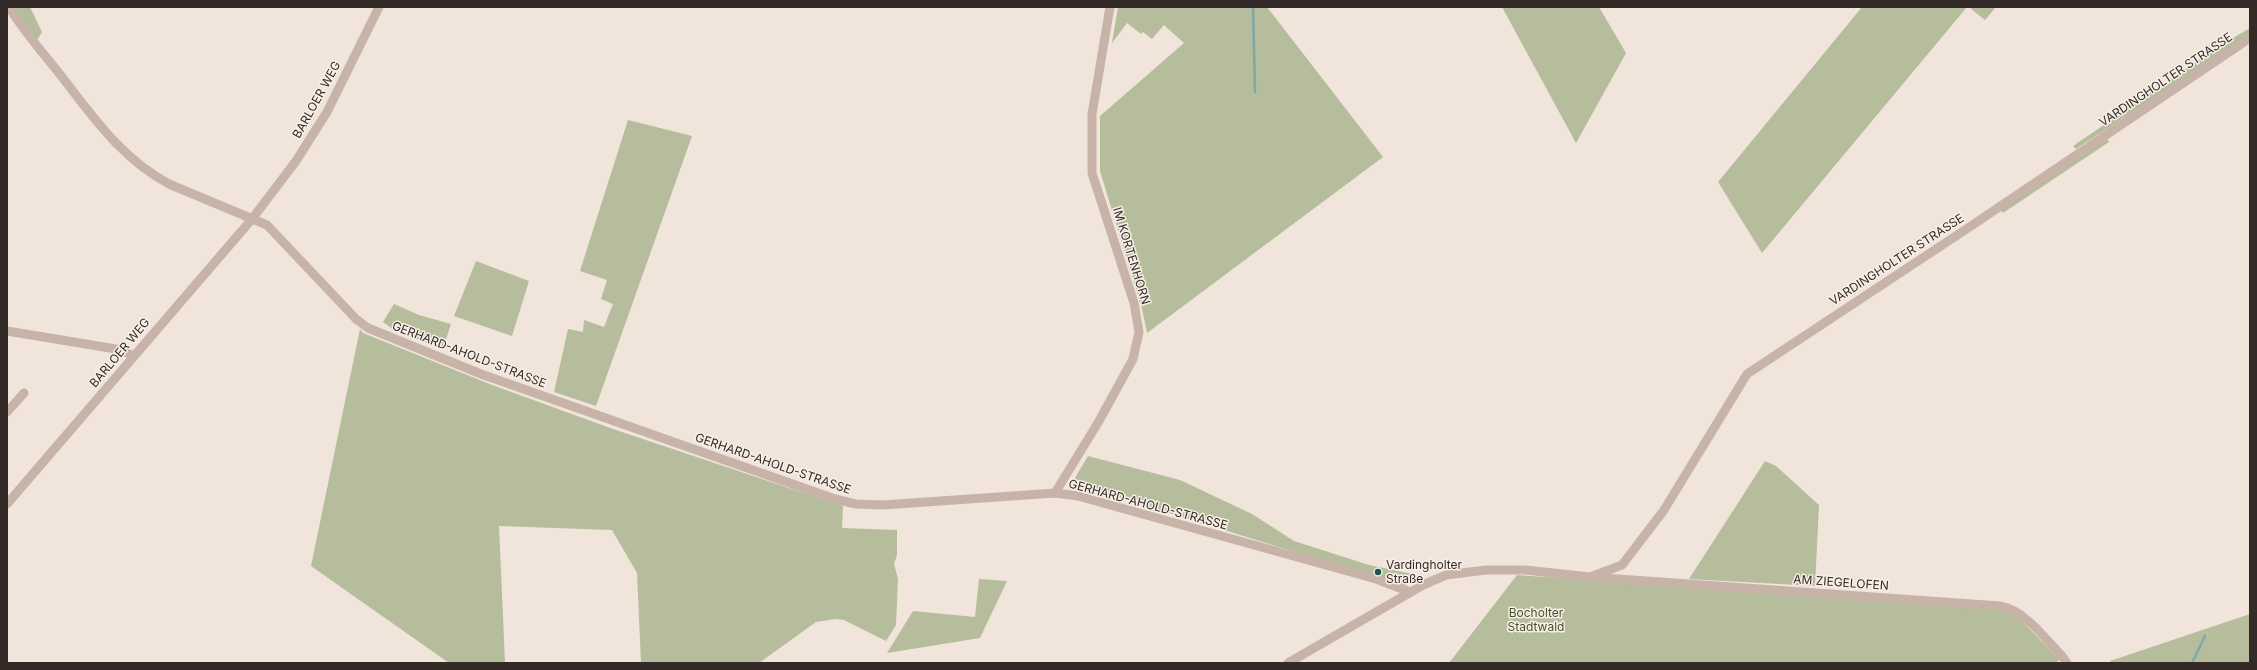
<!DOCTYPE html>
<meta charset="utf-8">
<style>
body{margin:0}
#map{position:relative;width:2257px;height:670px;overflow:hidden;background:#f0e4db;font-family:Inter,sans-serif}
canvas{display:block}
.frame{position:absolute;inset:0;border:8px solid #342a28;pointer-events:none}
</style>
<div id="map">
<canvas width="2257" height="670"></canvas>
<div class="frame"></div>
</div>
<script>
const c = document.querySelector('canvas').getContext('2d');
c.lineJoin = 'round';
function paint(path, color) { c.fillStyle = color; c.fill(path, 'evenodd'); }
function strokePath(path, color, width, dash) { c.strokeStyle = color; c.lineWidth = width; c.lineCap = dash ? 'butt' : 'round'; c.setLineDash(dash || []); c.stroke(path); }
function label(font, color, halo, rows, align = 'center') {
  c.font = font + ' Inter,sans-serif'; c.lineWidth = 3; c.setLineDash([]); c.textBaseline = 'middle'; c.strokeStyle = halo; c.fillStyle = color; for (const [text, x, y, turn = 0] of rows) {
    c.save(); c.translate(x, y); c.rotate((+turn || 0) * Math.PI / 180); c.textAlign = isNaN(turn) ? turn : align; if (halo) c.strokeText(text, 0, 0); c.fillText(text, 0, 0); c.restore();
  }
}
paint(new Path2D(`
 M 10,7 L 30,7 L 42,32 L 37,40 Z
 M 1118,7 L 1267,7 L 1383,157 L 1147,333 L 1142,309 L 1100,171 L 1100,116 L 1184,43 L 1164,25 L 1152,39 L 1143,32 L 1141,34 L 1127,23 L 1112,43 Z
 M 1502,7 L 1599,7 L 1626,53 L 1576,143 Z
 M 1862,7 L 1967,7 L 1762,253 L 1718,182 Z
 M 1972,7 L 1996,7 L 1985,20 L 1971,9 Z
 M 2250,28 L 2250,35 L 2076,149 L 2073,146 L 2221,45 Z
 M 628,120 L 692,136 L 596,406 L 554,392 L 568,329 L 583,332 L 584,320 L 604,327 L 613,304 L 601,299 L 607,280 L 580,271 Z
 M 2107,138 L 2109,142 L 2003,213 L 2000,209 Z
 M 476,261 L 529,281 L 512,336 L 454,316 Z
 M 394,304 L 419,315 L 451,324 L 443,349 L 395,331 L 383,322 Z
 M 360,329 L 363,333 L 492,385 L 613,429 L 843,506 L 842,528 L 897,530 L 897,555 L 894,564 L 898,579 L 896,625 L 886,641 L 844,620 L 835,619 L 816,622 L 759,663 L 641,663 L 637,573 L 612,530 L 499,526 L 505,663 L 449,663 L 311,566 Z
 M 1088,456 L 1180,480 L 1252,514 L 1294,541 L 1369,565 L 1413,574 L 1413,581 L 1405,586 L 1072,483 Z
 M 1765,461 L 1776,466 L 1819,505 L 1815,586 L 1689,579 Z
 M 1517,575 L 2006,610 L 2016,615 L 2060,660 L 2054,663 L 1449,663 Z
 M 979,579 L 1007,581 L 980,638 L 887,653 L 913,611 L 975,617 Z
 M 2250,614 L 2250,663 L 2110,663 L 2110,661 Z`), '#b5bd9c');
strokePath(new Path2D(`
 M 1253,7 L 1255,92
 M 2192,663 L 2205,636`), '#7caaa8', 2.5);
strokePath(new Path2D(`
 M 9,7 C 24,32 44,54 62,77 C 94,118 122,159 169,184 L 267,225 L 356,319 L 368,328 L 481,374 L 835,499 L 856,504 L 883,505 L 1055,493 L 1078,496 L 1376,579 L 1410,592
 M 7,331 L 122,350 L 133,356
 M 7,412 L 24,393
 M 1055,493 L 1099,421 L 1133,359 L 1139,332 L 1134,303 L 1092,173 L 1092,114 L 1110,7
 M 7,504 L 252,219 L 296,161 L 327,112 L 379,7
 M 1590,577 L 1622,565 L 1664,510 L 1747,374 L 1971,226 L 2250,38
 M 1288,663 L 1423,585 L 1446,575 L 1486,570 L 1525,570 L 1590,577 L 2000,606 C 2026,611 2044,638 2062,656 L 2067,663`), '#c7b3a8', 9);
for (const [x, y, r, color] of [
 [1378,572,4,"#205251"]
]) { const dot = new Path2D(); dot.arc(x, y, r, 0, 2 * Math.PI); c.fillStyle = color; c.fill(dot); strokePath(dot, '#f8efe7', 1.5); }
label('12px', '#342a28', '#f8efe7', [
 ["VARDINGHOLTER STRASSE",2166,80,-34],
 ["BARLOER WEG",317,100,-61],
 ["IM KORTENHORN",1131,256,73],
 ["VARDINGHOLTER STRASSE",1897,260,-33],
 ["BARLOER WEG",120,353,-50],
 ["GERHARD-AHOLD-STRASSE",469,355,21],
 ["GERHARD-AHOLD-STRASSE",773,464,19],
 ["GERHARD-AHOLD-STRASSE",1148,505,15],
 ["AM ZIEGELOFEN",1841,583,4]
]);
label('12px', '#342a28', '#f8efe7', [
 ["Vardingholter",1386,565],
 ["Straße",1386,579]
], 'left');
label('12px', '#47502d', '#f8efe7', [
 ["Bocholter",1536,613],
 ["Stadtwald",1536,627]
]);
</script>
